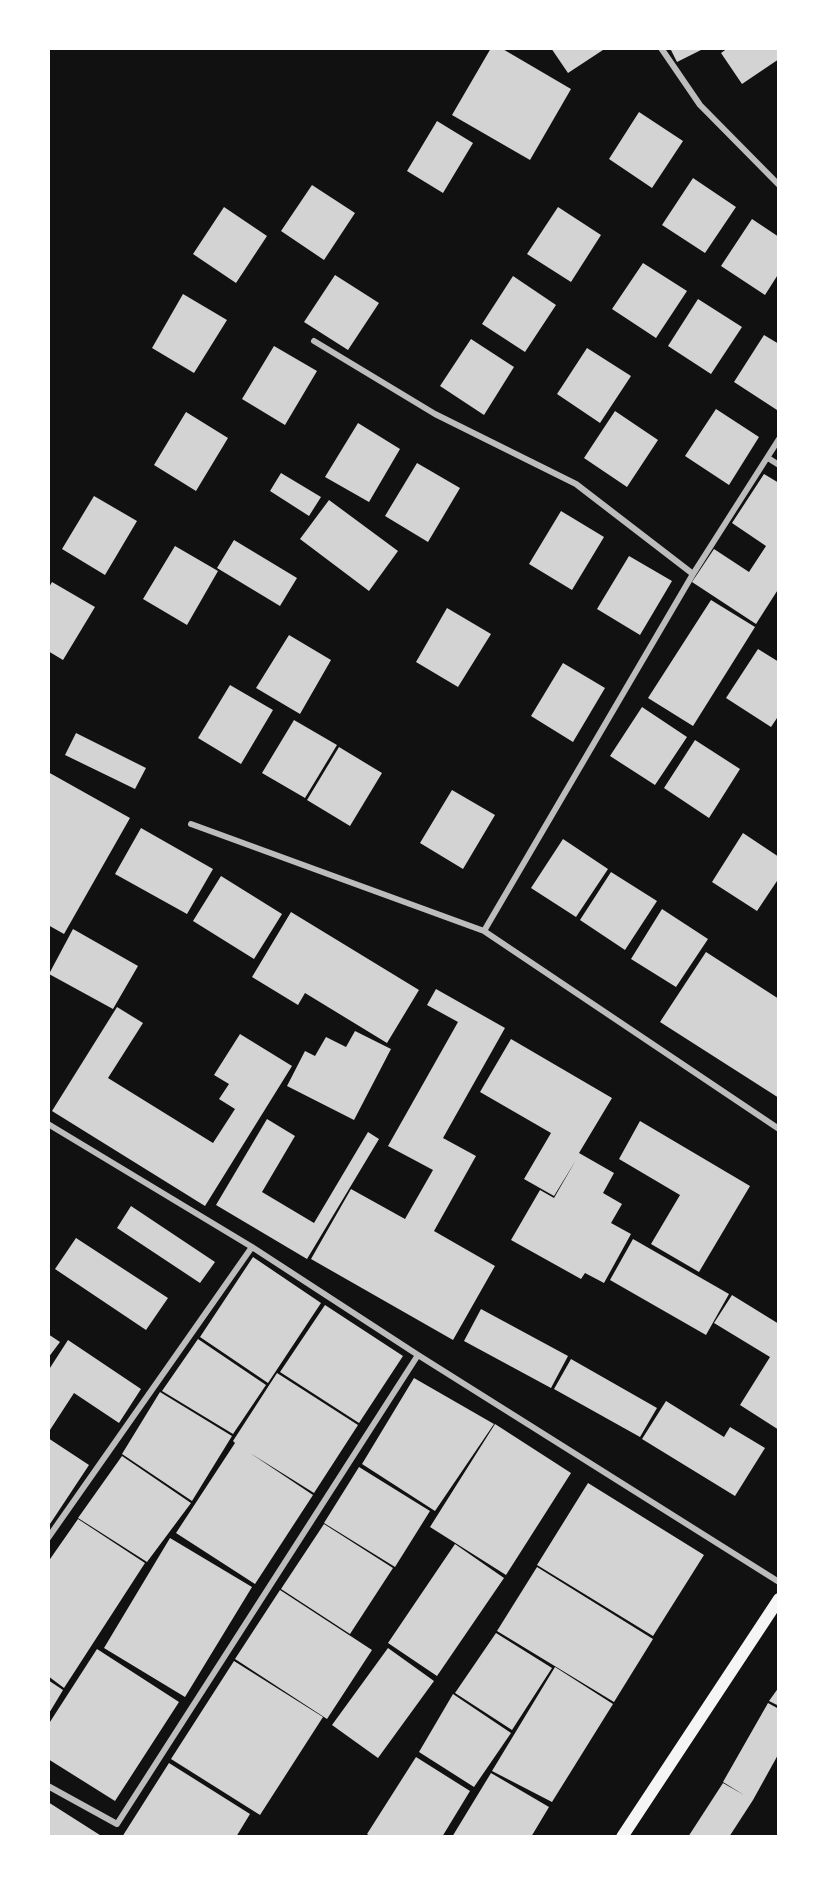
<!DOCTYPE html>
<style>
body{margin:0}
#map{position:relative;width:827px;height:1885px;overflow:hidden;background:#111;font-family:Mulish,sans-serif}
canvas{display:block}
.frame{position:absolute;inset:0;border:50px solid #fff;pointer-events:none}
</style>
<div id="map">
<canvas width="827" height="1885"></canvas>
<div class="frame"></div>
</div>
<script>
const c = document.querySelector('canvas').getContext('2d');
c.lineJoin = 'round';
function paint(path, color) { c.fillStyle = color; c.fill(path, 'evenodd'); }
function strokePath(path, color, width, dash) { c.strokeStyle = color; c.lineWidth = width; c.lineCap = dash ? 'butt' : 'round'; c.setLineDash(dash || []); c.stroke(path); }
paint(new Path2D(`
 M 491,48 L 501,48 L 571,89 L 530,160 L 452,115 Z
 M 551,48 L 606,48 L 568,73 Z
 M 670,48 L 705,48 L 677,62 Z
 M 728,48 L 779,48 L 779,59 L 742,84 L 721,53 Z
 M 639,112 L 683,141 L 652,188 L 609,159 Z
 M 437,121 L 473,143 L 443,193 L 407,171 Z
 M 693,178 L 736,207 L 705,253 L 662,225 Z
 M 312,185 L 355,213 L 324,260 L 281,231 Z
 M 224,207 L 267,236 L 236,283 L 193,254 Z
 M 558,207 L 601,235 L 571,282 L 527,254 Z
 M 752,219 L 779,237 L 779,273 L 765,295 L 721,266 Z
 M 643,263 L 687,291 L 656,338 L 612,309 Z
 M 335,275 L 379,303 L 348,350 L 304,322 Z
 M 513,276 L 556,305 L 525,352 L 482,324 Z
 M 183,294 L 227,320 L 194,373 L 152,348 Z
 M 698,299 L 742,327 L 711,374 L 668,346 Z
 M 764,335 L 779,344 L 779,407 L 777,410 L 734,382 Z
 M 471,339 L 514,367 L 484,415 L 440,386 Z
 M 274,346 L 317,371 L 285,425 L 242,399 Z
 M 587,348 L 631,376 L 600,423 L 557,394 Z
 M 716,409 L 759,437 L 729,485 L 685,456 Z
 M 615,411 L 658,440 L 627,487 L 584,458 Z
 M 186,412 L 228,438 L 196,491 L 154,465 Z
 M 358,423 L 400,449 L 369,502 L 325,477 Z
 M 417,463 L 460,488 L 428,542 L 385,516 Z
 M 281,473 L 321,497 L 309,516 L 270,491 Z
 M 764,474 L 779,483 L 779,588 L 756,624 L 692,582 L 714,549 L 749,572 L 766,546 L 732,523 Z
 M 94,496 L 137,521 L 105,575 L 62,549 Z
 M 329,500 L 398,551 L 369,591 L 300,539 Z
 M 561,511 L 604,537 L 572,590 L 529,564 Z
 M 234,540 L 297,578 L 280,606 L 217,568 Z
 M 175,546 L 218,571 L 187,625 L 143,599 Z
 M 629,556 L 672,581 L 640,635 L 597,609 Z
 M 52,582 L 95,607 L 63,660 L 48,651 L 48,589 Z
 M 711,600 L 755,627 L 693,726 L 648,698 Z
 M 447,608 L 491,634 L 458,687 L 416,662 Z
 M 289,635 L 331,660 L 300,714 L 256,688 Z
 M 758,649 L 779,662 L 779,715 L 771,727 L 726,698 Z
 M 563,663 L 605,688 L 573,742 L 531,716 Z
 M 230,685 L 273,710 L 241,764 L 198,738 Z
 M 642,707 L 687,737 L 655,785 L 610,756 Z
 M 294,720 L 337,745 L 305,798 L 262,773 Z
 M 76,733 L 146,768 L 135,789 L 65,755 Z
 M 695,740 L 740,769 L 709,818 L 664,788 Z
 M 339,747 L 382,773 L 350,826 L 307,800 Z
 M 48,772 L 130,818 L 64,934 L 48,925 Z
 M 452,790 L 495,815 L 463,869 L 420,843 Z
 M 141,828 L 213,869 L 187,914 L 115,874 Z
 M 743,833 L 779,857 L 779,878 L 757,911 L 712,882 Z
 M 563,839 L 608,869 L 576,917 L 531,888 Z
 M 611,872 L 657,901 L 625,950 L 580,920 Z
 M 221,876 L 282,914 L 254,959 L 193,921 Z
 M 662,909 L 708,939 L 676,987 L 631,959 Z
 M 291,912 L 419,990 L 387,1043 L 305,993 L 298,1005 L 252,977 Z
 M 73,929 L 138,966 L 113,1009 L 49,974 Z
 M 706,952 L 779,999 L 779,1098 L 660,1022 Z
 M 436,989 L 505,1028 L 443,1138 L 476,1156 L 434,1231 L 495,1266 L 453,1340 L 311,1259 L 351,1189 L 405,1219 L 433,1170 L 388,1146 L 458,1022 L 427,1005 Z
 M 117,1007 L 143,1023 L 108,1078 L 213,1143 L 235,1109 L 219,1099 L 229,1084 L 214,1075 L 240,1034 L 292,1066 L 205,1206 L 52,1111 Z
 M 355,1031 L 391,1049 L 354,1120 L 287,1086 L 305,1051 L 315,1056 L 326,1037 L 346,1047 Z
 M 511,1039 L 612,1098 L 579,1153 L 614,1173 L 603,1193 L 622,1204 L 611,1223 L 631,1234 L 604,1283 L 585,1273 L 581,1279 L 511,1240 L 540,1190 L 554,1198 L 576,1160 L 554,1196 L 524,1179 L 551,1133 L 480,1092 Z
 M 267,1119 L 295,1136 L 262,1192 L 314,1223 L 368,1132 L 379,1139 L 307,1259 L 216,1205 Z
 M 640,1121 L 750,1186 L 699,1272 L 651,1244 L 680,1195 L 619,1159 Z
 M 131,1206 L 215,1262 L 200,1283 L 117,1228 Z
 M 76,1238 L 168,1298 L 146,1330 L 55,1269 Z
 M 633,1239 L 729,1294 L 706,1335 L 610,1280 Z
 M 253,1257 L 321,1303 L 268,1383 L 200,1337 Z
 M 732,1295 L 779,1324 L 779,1430 L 740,1405 L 770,1357 L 714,1323 Z
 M 325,1305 L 403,1356 L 359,1423 L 280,1372 Z
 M 481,1309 L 568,1356 L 551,1388 L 464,1341 Z
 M 48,1334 L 60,1342 L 48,1358 Z
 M 198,1339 L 266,1385 L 233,1434 L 162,1391 Z
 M 68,1340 L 141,1389 L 119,1423 L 74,1393 L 48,1433 L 48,1371 Z
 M 571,1359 L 657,1408 L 640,1437 L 554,1389 Z
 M 277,1373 L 358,1425 L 314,1493 L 250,1453 L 313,1495 L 255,1584 L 176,1533 L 235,1443 L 233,1441 Z
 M 414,1378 L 494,1424 L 435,1511 L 362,1464 Z
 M 160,1392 L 232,1436 L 192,1501 L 122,1454 Z
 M 666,1401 L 724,1437 L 730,1427 L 765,1448 L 735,1496 L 642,1439 Z
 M 495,1424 L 571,1473 L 506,1575 L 430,1527 Z
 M 48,1438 L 89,1465 L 48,1527 Z
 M 122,1456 L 191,1503 L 147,1562 L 78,1518 Z
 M 359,1467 L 430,1511 L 395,1567 L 324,1523 Z
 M 588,1483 L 704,1555 L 653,1636 L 537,1565 Z
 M 78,1519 L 145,1563 L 64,1688 L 48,1676 L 48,1562 Z
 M 324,1524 L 393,1568 L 350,1634 L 281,1589 Z
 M 170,1538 L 252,1587 L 185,1697 L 104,1648 Z
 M 455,1544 L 504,1578 L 437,1676 L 388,1643 Z
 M 537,1567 L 653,1639 L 614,1702 L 497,1631 Z
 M 280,1590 L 372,1650 L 327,1719 L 235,1659 Z
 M 496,1633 L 552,1668 L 512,1730 L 455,1693 Z
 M 388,1648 L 434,1681 L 378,1758 L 332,1725 Z
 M 97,1649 L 179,1702 L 115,1801 L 48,1759 L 48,1725 Z
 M 234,1661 L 323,1717 L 260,1815 L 171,1759 Z
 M 555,1667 L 613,1704 L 552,1802 L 492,1771 Z
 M 48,1680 L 63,1690 L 48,1715 Z
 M 779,1687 L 779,1706 L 769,1701 Z
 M 453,1694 L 511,1733 L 474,1787 L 419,1752 Z
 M 768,1703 L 779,1709 L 779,1753 L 753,1800 L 729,1837 L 688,1837 L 723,1783 L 744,1795 L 723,1782 Z
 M 416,1757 L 470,1791 L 442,1837 L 372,1837 L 367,1834 Z
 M 169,1763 L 250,1814 L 236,1837 L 122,1837 Z
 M 491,1773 L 549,1807 L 531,1837 L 452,1837 Z
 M 48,1802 L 103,1837 L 48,1837 Z`), '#d3d3d3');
strokePath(new Path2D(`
 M 661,48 L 700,105 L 779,185
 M 314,341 L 435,414 L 576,484 L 693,574
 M 768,458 L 779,465
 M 191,824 L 484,931 L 779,1129
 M 484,931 L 693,574 L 779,439
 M 48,1124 L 252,1247 L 418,1355 L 779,1582
 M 48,1538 L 252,1247
 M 48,1786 L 117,1824 L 418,1355`), '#bcbcbc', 6);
strokePath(new Path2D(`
 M 622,1837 L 779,1599`), '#f5f5f5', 12);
</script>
